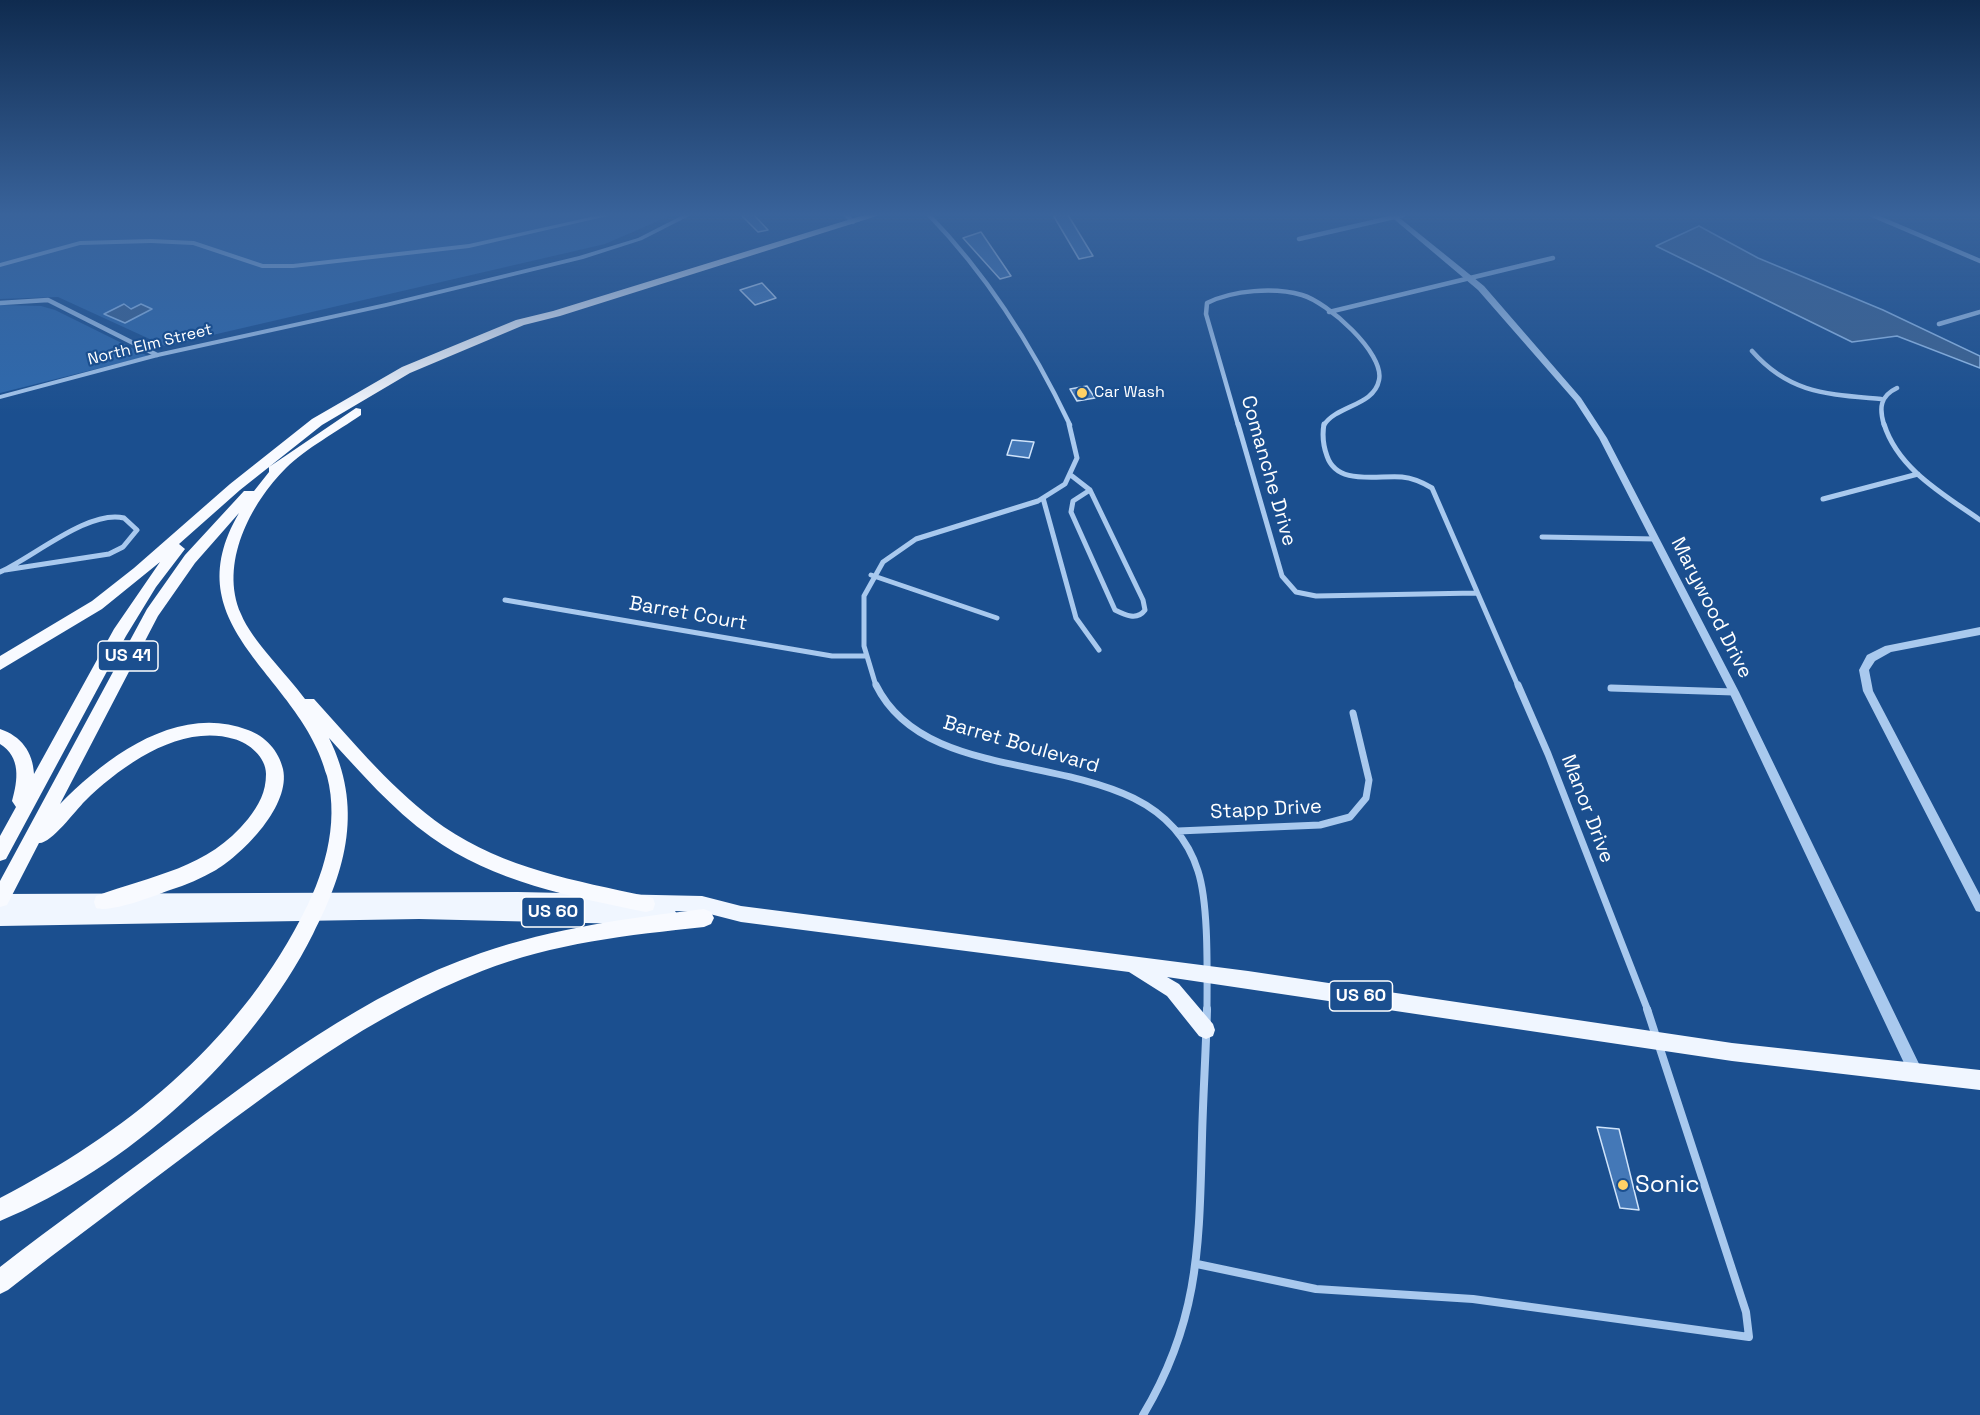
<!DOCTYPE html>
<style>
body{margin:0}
canvas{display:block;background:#1b4f8f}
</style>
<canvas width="1980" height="1415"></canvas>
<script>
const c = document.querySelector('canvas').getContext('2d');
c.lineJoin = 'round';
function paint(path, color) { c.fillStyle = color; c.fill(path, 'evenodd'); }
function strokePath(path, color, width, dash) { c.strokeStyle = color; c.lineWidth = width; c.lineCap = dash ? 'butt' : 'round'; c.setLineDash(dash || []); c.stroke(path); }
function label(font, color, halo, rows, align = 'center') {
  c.font = font + ' "Space Grotesk",sans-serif'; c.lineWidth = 4.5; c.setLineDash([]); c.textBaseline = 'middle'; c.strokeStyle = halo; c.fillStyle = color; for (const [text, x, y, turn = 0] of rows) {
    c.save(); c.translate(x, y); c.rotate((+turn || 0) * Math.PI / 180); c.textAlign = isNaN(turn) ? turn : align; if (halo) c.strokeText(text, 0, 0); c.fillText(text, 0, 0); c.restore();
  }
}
paint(new Path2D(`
 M 0,215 L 672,215 L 605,244 L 165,346 L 58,297 L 0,299 Z
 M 0,305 L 41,306 L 55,310 L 148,356 L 0,393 Z`), '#2e69ad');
const water = new Path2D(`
 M 1699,226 L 1758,258 L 1883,310 L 1980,356 L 1980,368 L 1897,336 L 1852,342 L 1656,246 Z
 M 124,304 L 131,309 L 141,304 L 152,309 L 125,323 L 104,314 Z`);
paint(water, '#3c6290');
strokePath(water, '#9cc4f0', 1.5);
const building = new Path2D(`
 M 741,215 L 754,215 L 768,230 L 758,232 Z
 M 1053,215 L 1068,215 L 1093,256 L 1079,259 Z
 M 981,232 L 1011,276 L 1000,279 L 963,238 Z
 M 762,283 L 776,298 L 755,305 L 740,290 Z
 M 1087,386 L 1095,398 L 1077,401 L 1070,389 Z
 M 1012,440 L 1034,442 L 1029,458 L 1007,455 Z
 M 1597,1127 L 1619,1129 L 1639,1210 L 1620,1208 Z`);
paint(building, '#4478b7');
strokePath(building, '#cfe3fa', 1.5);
strokePath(new Path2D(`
 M 846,215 L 853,222
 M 929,215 C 988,276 1034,349 1070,425
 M 1872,215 L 1980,261
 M 1299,239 L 1403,215
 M 0,303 L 48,300 L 157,355
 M 1329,312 L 1553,258
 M 1939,324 L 1980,312
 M 1752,351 C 1790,394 1827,394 1881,399
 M 1238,425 L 1206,314 L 1207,303 C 1233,290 1275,287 1302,295 C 1327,302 1385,353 1379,380 C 1374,406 1337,405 1324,425
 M 1884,425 C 1879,408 1880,396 1897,388`), '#a9c9ee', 4.5);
strokePath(new Path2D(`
 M 1238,424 L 1282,576 L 1296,592 L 1316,596 L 1476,593
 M 1324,424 C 1322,435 1323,445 1327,456 C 1337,486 1377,475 1402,477 C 1413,478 1422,482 1432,488 L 1518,686
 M 1884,424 C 1898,469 1943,494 1980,520
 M 1072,476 L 1090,490
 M 1090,490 L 1143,600 L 1145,610 C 1137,621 1125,615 1115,610 L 1071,512 L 1073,501 Z
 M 1043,498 L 1076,618 L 1099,650
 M 1823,499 L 1918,474
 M 1542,537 L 1656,539
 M 0,572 C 32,558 89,509 124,518 L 137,530 L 123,547 L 109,554 L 5,570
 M 871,575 L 997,618
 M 505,600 L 832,656 L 866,656
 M 876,686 L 864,646 L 864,596 L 883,562 L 916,539 L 1038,501 L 1065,484 L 1077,458 L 1069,424`), '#a9c9ee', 5);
strokePath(new Path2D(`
 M 876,685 C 935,805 1154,732 1198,871 C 1209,905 1207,973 1207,1011
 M 1518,685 L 1548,754 L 1648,1011
 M 1611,688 L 1734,692
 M 1178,831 L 1320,825 L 1350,817 L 1366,798 L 1369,780 L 1353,713`), '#a9c9ee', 7);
strokePath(new Path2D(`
 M 1197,1264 L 1316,1289 L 1473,1299 L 1749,1337 L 1746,1312 L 1647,1009
 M 1143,1415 C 1200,1320 1199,1244 1202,1138 C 1203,1095 1206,1052 1207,1009`), '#a9c9ee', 8);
paint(new Path2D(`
 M 600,215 L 612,215 L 469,248 L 293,268 L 262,268 L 193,245 L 151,243 L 80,245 L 0,267 L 0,263 L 80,241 L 151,239 L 194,241 L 263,264 L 293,264 L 469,244 Z
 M 683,215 L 691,215 L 642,240 L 583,259 L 386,307 L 158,357 L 0,399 L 0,395 L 157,353 L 386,303 L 579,256 L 638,238 Z
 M 1389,215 L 1396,215 L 1484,286 L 1581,398 L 1607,438 L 1739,692 L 1922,1070 L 1924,1075 L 1922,1080 L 1917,1082 L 1912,1080 L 1729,692 L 1599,438 L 1575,401 L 1478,290 Z
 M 1980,627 L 1980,635 L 1891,652 L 1875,661 L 1869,670 L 1873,691 L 1980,895 L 1980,912 L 1976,911 L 1863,691 L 1859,670 L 1867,655 L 1885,646 Z`), '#a9c9ee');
paint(new Path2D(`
 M 518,892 L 702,896 L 741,906 L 1248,971 L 1732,1043 L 1980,1070 L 1980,1090 L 1732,1061 L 1167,977 L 1179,984 L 1213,1024 L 1215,1030 L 1213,1036 L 1206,1039 L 1199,1036 L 1167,996 L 1129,972 L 741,922 L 702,912 L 675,911 L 679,917 L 676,923 L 670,925 L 419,919 L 0,926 L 0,910 L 30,910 L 0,910 L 0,894 Z`), '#f0f6ff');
paint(new Path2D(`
 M 864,215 L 880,215 L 560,316 L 524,325 L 410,373 L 322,425 L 240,490 L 179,544 L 185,549 L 156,587 L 126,636 L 6,859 L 0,861 L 0,836 L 16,807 L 12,801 C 18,780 21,757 0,744 L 0,729 C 21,736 33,752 34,774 L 114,629 L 160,562 L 102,609 L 0,670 L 0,656 L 92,601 L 134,568 L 230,484 L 312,419 L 402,367 L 516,320 L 553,311 Z
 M 356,408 L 361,409 L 361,415 C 338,431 305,449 286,468 C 250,504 219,564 241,614 C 252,641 287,674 305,699 L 314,699 C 355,744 394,792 444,827 C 504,868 576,881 646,896 L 653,898 L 655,904 L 653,910 L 646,912 C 572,897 493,882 431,837 C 392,809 361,773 329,738 C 363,807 347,868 313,934 C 251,1057 128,1168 0,1221 L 0,1198 C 124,1134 234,1046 300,920 C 323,878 340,825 327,776 C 301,674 171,629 239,513 L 195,563 L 158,616 L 60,804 C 106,757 178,703 248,730 C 265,736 279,751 283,769 C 291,805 244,853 216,870 C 202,878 186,885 170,890 C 154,896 111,913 96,908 L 94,902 L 96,896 C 152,875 208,869 248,819 C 259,805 266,792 266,774 C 266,757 249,743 234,739 C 180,723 121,766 85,801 C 75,811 51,844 39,843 L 7,905 L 0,907 L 0,881 L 147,609 L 185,555 L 244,491 L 254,491 L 269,472 L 269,467 Z
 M 704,909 L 711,912 L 714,918 L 711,924 L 704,927 C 629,935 553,943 482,971 C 371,1014 276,1087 182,1158 C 124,1202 65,1245 8,1290 L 0,1294 L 0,1267 C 55,1224 112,1184 168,1142 C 265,1069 365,993 481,953 C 554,928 628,918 704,909 Z`), '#f8faff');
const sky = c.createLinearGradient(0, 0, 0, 413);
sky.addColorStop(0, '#0f2b4f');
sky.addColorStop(0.52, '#39639b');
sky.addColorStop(1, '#39639b00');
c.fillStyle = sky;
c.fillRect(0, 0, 1980, 413);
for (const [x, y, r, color] of [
 [1082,393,6,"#ffd166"],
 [1623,1185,6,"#ffd166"]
]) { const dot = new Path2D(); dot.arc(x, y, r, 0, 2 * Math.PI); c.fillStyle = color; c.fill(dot); strokePath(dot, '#1b4f8f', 2); }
label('16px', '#fff', '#1b4f8f', [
 ["North Elm Street",150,345,-14]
]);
label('16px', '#fff', '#1b4f8f', [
 ["Car Wash",1094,393]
], 'left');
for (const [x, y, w] of [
 [128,656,60],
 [553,912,63],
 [1361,996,63]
]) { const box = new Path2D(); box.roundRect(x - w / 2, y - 15, w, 30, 4.5); c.fillStyle = '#1b4f8f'; c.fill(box); strokePath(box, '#fff', 1.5); }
label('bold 18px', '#fff', null, [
 ["US 41",128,656],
 ["US 60",553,912],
 ["US 60",1361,996]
]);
label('20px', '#fff', '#1b4f8f', [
 ["Comanche Drive",1268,471,74],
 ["Marywood Drive",1711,608,63],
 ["Barret Court",688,614,10],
 ["Barret Boulevard",1021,745,16],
 ["Manor Drive",1587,809,69],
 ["Stapp Drive",1266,810,-3]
]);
label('24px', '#fff', '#1b4f8f', [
 ["Sonic",1635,1185]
], 'left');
</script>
